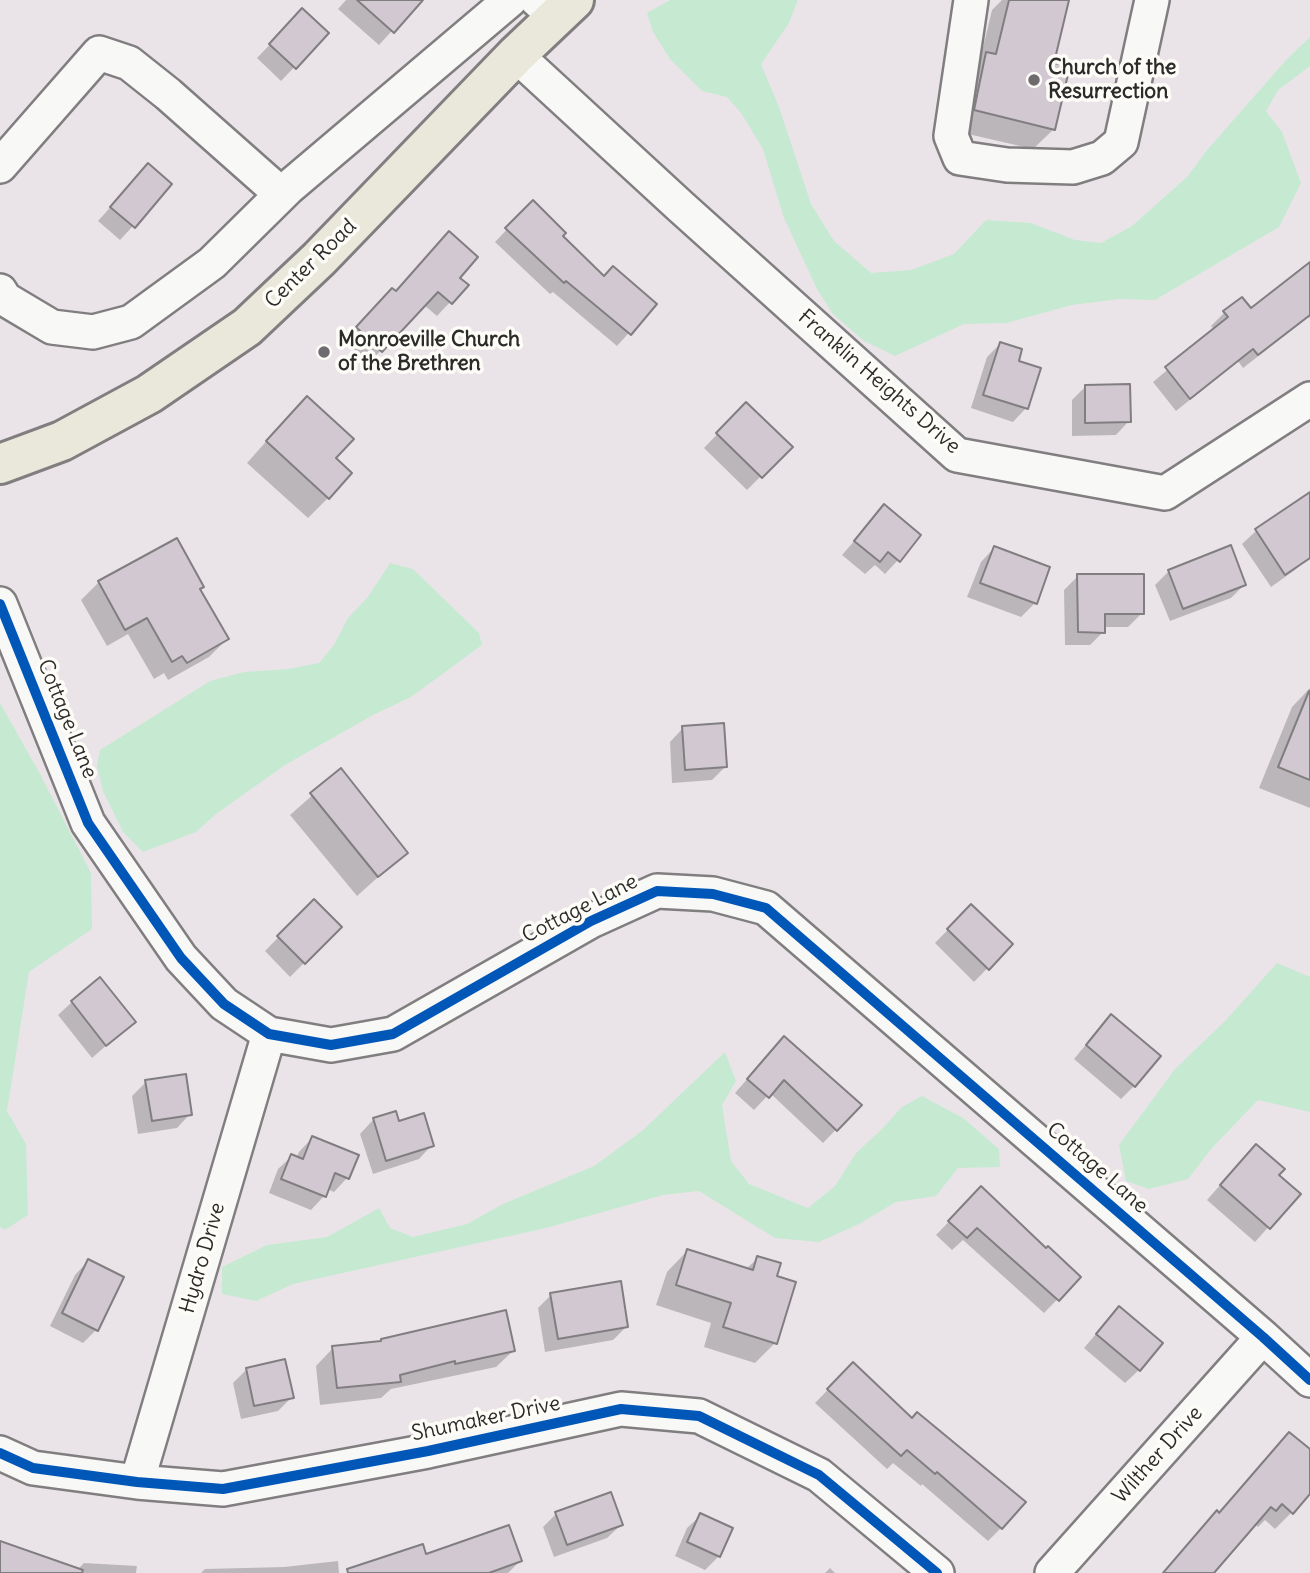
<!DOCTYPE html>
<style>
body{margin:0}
canvas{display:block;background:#eae4e9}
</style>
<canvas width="1310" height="1573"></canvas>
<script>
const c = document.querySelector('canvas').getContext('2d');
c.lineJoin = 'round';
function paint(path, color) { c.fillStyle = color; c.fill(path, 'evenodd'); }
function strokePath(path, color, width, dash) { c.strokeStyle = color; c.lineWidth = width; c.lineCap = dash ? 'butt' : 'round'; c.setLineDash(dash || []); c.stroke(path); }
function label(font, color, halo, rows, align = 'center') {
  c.font = font + ' Delius,sans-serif'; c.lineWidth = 7; c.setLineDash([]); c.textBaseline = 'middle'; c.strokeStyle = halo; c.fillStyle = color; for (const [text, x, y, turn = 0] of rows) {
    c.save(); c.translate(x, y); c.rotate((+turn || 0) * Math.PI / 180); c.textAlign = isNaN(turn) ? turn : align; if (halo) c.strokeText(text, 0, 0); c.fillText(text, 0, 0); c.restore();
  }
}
paint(new Path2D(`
 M 670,0 L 798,0 L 789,23 L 761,64 L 779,107 L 811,204 L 834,241 L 871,273 L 911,270 L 954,254 L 986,220 L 1031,223 L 1075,240 L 1101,243 L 1132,226 L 1187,177 L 1208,149 L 1287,59 L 1310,37 L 1310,66 L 1278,90 L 1266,111 L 1282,132 L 1301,183 L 1279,227 L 1155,300 L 1119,299 L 1072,305 L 1006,323 L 964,324 L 895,356 L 864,341 L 833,314 L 817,289 L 784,218 L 763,149 L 741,113 L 727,97 L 702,91 L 670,59 L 653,32 L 647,13 Z
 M 390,563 L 413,569 L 479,633 L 482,645 L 411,697 L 373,715 L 285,765 L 216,814 L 196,832 L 143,852 L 123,832 L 103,791 L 97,766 L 100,750 L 210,681 L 244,672 L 288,669 L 319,663 L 334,645 L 348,618 L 368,597 Z
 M 0,703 L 39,772 L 91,873 L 92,929 L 29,972 L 7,1111 L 26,1144 L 28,1215 L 5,1230 L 0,1227 Z
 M 1277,963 L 1310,977 L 1310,1112 L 1258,1100 L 1212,1148 L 1188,1179 L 1149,1189 L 1126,1181 L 1119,1145 L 1175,1069 L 1225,1021 Z
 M 725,1052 L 736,1081 L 722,1105 L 731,1161 L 749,1184 L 808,1208 L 835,1186 L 856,1153 L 880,1131 L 902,1107 L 922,1096 L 963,1118 L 999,1149 L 1000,1167 L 958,1168 L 936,1196 L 896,1202 L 859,1224 L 819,1242 L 775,1238 L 699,1191 L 663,1195 L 546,1228 L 293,1284 L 256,1301 L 222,1294 L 222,1267 L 267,1245 L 327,1237 L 379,1208 L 390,1228 L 413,1237 L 467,1224 L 503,1204 L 594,1166 L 642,1131 Z`), '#c5ead1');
paint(new Path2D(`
 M 346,0 L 420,0 L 379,45 L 338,9 Z
 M 1002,0 L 1056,0 L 1052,64 L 1054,129 L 1033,149 L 955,131 L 966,75 L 980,60 L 992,10 Z
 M 302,11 L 327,33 L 281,81 L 257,58 Z
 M 148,165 L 133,226 L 120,240 L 98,221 Z
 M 533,202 L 560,236 L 603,278 L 655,304 L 617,346 L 553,292 L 550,294 L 495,242 Z
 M 1310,263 L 1310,319 L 1309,317 L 1243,368 L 1238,361 L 1176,411 L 1153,382 L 1215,330 L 1211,326 L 1225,312 L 1250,310 Z
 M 457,278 L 466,285 L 437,316 L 424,305 L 368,364 L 344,342 L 379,304 L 395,293 Z
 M 1000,344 L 1016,362 L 1026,408 L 1013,422 L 971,408 L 987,357 Z
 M 1085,387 L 1129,421 L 1116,435 L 1072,436 L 1072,400 Z
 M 746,404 L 790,447 L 747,490 L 704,448 Z
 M 286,419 L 334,459 L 328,498 L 308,518 L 247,463 Z
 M 1303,499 L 1310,503 L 1309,557 L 1295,570 L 1271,587 L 1242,544 L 1256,531 Z
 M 884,507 L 898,560 L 885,574 L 875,565 L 865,574 L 842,555 Z
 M 994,548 L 1035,603 L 1021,617 L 967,597 L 981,562 Z
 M 1169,571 L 1244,585 L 1231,598 L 1170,621 L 1155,585 Z
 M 1078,576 L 1142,613 L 1128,627 L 1103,627 L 1103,632 L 1090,645 L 1065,645 L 1064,590 Z
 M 99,582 L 198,590 L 227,639 L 209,657 L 168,680 L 164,673 L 154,679 L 128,634 L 107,646 L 81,600 Z
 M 1310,688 L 1310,808 L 1259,788 L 1292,707 Z
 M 683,728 L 726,766 L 712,780 L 672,783 L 670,742 Z
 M 341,770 L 405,853 L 357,896 L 290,815 Z
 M 314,901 L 340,927 L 290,977 L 265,951 Z
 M 971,906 L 1011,944 L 974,982 L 935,943 Z
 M 72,1002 L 133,1022 L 92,1058 L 58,1015 Z
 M 1098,1030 L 1134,1086 L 1121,1099 L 1074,1059 Z
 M 771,1052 L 860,1105 L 823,1143 L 770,1093 L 754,1110 L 735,1093 Z
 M 146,1082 L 190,1114 L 177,1128 L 138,1134 L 132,1096 Z
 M 395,1113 L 398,1123 L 432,1145 L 419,1159 L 373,1174 L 360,1134 L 373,1120 Z
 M 312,1138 L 347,1178 L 334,1192 L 327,1189 L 324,1196 L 311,1210 L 269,1193 L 278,1169 L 292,1156 L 296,1158 L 299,1152 Z
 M 1243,1159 L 1277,1175 L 1298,1194 L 1255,1242 L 1207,1200 Z
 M 968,1202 L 1046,1250 L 1079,1277 L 1044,1313 L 963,1240 L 952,1250 L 936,1235 Z
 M 687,1251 L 745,1270 L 758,1258 L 775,1277 L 775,1343 L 755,1363 L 704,1347 L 711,1323 L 656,1305 L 667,1272 Z
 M 88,1261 L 96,1330 L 83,1343 L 50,1326 L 75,1275 Z
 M 551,1295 L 626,1327 L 613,1340 L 545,1352 L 538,1308 Z
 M 1106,1322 L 1139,1370 L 1125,1383 L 1084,1348 Z
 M 381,1340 L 514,1350 L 496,1367 L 391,1389 L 381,1398 L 320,1405 L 316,1366 L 333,1348 L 378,1343 Z
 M 853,1364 L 1001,1528 L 988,1541 L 922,1484 L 921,1486 L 893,1463 L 887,1469 L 815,1403 Z
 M 247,1369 L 292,1397 L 278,1411 L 241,1419 L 233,1383 Z
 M 1289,1434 L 1310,1452 L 1310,1491 L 1292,1512 L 1275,1529 L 1265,1520 L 1258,1527 L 1255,1524 L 1212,1573 L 1163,1573 L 1200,1529 L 1217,1513 L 1218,1514 Z
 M 556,1514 L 621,1525 L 607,1538 L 554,1557 L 543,1527 Z
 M 701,1515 L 719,1556 L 705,1570 L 675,1556 L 687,1528 Z
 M 425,1556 L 520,1561 L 508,1573 L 361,1573 Z
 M 338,1561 L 339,1573 L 201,1573 L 205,1569 L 284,1567 Z
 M 84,1563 L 137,1566 L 136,1573 L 74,1573 Z
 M 830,1568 L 835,1573 L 825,1573 Z`), '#0003');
const building = new Path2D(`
 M 357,0 L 423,0 L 394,33 Z
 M 1009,0 L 1069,0 L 1054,63 L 1070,66 L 1055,130 L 974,110 L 986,52 L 996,54 Z
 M 302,8 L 329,33 L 296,69 L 269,44 Z
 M 148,163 L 172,184 L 135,228 L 110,207 Z
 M 533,200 L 566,233 L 563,236 L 604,276 L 613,266 L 657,304 L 631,335 L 566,281 L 564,283 L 505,228 Z
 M 449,231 L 478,257 L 460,278 L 469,285 L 452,304 L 438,292 L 382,352 L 356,327 L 392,288 L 396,291 Z
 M 1310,262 L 1310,315 L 1258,355 L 1253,349 L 1190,399 L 1165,367 L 1228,317 L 1223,311 L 1242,297 L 1251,308 Z
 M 1000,342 L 1022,349 L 1019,361 L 1041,368 L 1028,409 L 983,395 Z
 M 1130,384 L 1131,422 L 1085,423 L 1085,385 Z
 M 307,396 L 354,439 L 336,458 L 352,473 L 329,499 L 266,441 Z
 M 746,402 L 793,447 L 762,478 L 716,433 Z
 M 1310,492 L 1310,558 L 1285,575 L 1255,529 Z
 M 884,504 L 921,535 L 900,562 L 888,552 L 880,562 L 854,541 Z
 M 177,538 L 204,587 L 200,589 L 229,639 L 187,663 L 182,656 L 172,662 L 147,618 L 125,630 L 98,581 Z
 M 1231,545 L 1246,585 L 1183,609 L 1168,570 Z
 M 994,546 L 1050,567 L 1037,604 L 980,583 Z
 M 1077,574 L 1144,574 L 1144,614 L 1105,614 L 1105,633 L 1078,632 Z
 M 1309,691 L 1310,691 L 1310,780 L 1278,767 Z
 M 724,723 L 727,767 L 685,770 L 682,726 Z
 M 341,768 L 408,853 L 378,877 L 310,793 Z
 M 314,899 L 342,927 L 305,964 L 277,936 Z
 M 971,904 L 1013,944 L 989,970 L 947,929 Z
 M 100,977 L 136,1022 L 106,1046 L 71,1001 Z
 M 1111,1014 L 1161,1056 L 1135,1087 L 1086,1045 Z
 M 784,1036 L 862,1105 L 837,1131 L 784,1080 L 769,1098 L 747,1079 Z
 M 186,1074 L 192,1115 L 152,1121 L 145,1080 Z
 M 396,1111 L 399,1121 L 424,1113 L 434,1146 L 386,1161 L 373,1118 Z
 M 312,1136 L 359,1155 L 349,1179 L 335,1173 L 326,1197 L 281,1179 L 291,1154 L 303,1159 Z
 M 1256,1144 L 1285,1169 L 1279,1175 L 1301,1194 L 1270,1229 L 1220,1185 Z
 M 981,1186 L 1046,1248 L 1048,1246 L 1081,1277 L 1059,1301 L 977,1228 L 967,1238 L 948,1221 Z
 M 687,1249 L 753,1270 L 757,1256 L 781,1263 L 777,1276 L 796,1282 L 777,1344 L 723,1327 L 731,1303 L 676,1285 Z
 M 88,1259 L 124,1277 L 98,1331 L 62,1313 Z
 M 621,1281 L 628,1327 L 558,1339 L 550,1293 Z
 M 1119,1306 L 1163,1343 L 1140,1371 L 1096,1334 Z
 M 506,1310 L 515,1351 L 455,1364 L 455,1361 L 400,1375 L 401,1382 L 337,1388 L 332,1346 L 381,1341 L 381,1339 Z
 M 285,1359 L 294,1398 L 254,1406 L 246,1368 Z
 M 853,1362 L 912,1418 L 917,1412 L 1026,1502 L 1002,1529 L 937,1472 L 935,1474 L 907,1450 L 901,1456 L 827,1389 Z
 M 1289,1432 L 1310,1449 L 1310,1494 L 1293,1514 L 1282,1504 L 1276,1511 L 1271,1507 L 1214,1573 L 1163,1573 L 1217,1510 L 1219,1513 Z
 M 611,1492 L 623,1525 L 567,1545 L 555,1512 Z
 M 700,1513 L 733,1528 L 720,1557 L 687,1542 Z
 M 509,1525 L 522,1561 L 489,1573 L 348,1573 L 347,1569 L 423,1544 L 426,1554 Z
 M 0,1541 L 83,1570 L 82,1573 L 0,1573 Z`);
paint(building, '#d1c8d2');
strokePath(building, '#817e80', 2);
const minor = new Path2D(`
 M 537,0 L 556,17
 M 971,0 L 951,136 L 960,158 L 1007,165 L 1073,167 L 1102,158 L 1121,142 L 1152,0
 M 516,55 L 680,206 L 957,455 L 1165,493 L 1310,399
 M 0,166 L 99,53 L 129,63 L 168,94 L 281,194
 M 0,291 L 5,299 L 52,327 L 93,332 L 131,322 L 212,263 L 288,188 L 510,0
 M 0,604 L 88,823 L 181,958 L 224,1004 L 269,1034 L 331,1045 L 393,1034 L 591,921 L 657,891 L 713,894 L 766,908 L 1263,1337 L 1310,1380
 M 0,1453 L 33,1468 L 137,1482 L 223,1489 L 428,1451 L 621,1409 L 699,1416 L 819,1475 L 937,1573
 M 137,1482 L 269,1034
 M 1052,1573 L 1263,1337`);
const major = new Path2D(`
 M 0,464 L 62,441 L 149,394 L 247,327 L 319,259 L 516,55 L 574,0`);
strokePath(minor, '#817e80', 38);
strokePath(major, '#817e80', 44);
strokePath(minor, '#f8f8f7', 33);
strokePath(major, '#eae7db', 38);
strokePath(new Path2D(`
 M 0,604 L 88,823 L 181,958 L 224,1004 L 269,1034 L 331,1045 L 393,1034 L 591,921 L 657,891 L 713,894 L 766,908 L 1263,1337 L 1310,1380
 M 0,1453 L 33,1468 L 137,1482 L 223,1489 L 428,1451 L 621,1409 L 699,1416 L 819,1475 L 937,1573`), '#0057b8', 10);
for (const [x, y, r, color] of [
 [1034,80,7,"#6e6c6e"],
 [324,352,7,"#6e6c6e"]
]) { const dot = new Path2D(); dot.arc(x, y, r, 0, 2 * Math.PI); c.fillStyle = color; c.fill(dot); strokePath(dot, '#fdfcf7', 2.5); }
label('bold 21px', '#2b2b2b', '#fdfcf7', [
 ["Church of the",1048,68],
 ["Resurrection",1048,92],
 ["Monroeville Church",338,340],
 ["of the Brethren",338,364]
], 'left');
label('21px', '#2b2b2b', '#fdfcf7', [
 ["Center Road",311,264,-44],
 ["Franklin Heights Drive",879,382,41],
 ["Cottage Lane",67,719,68],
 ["Cottage Lane",580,909,-27],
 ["Cottage Lane",1097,1168,41],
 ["Hydro Drive",203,1258,-74],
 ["Shumaker Drive",486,1419,-12],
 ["Wilther Drive",1158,1455,-48]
]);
</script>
